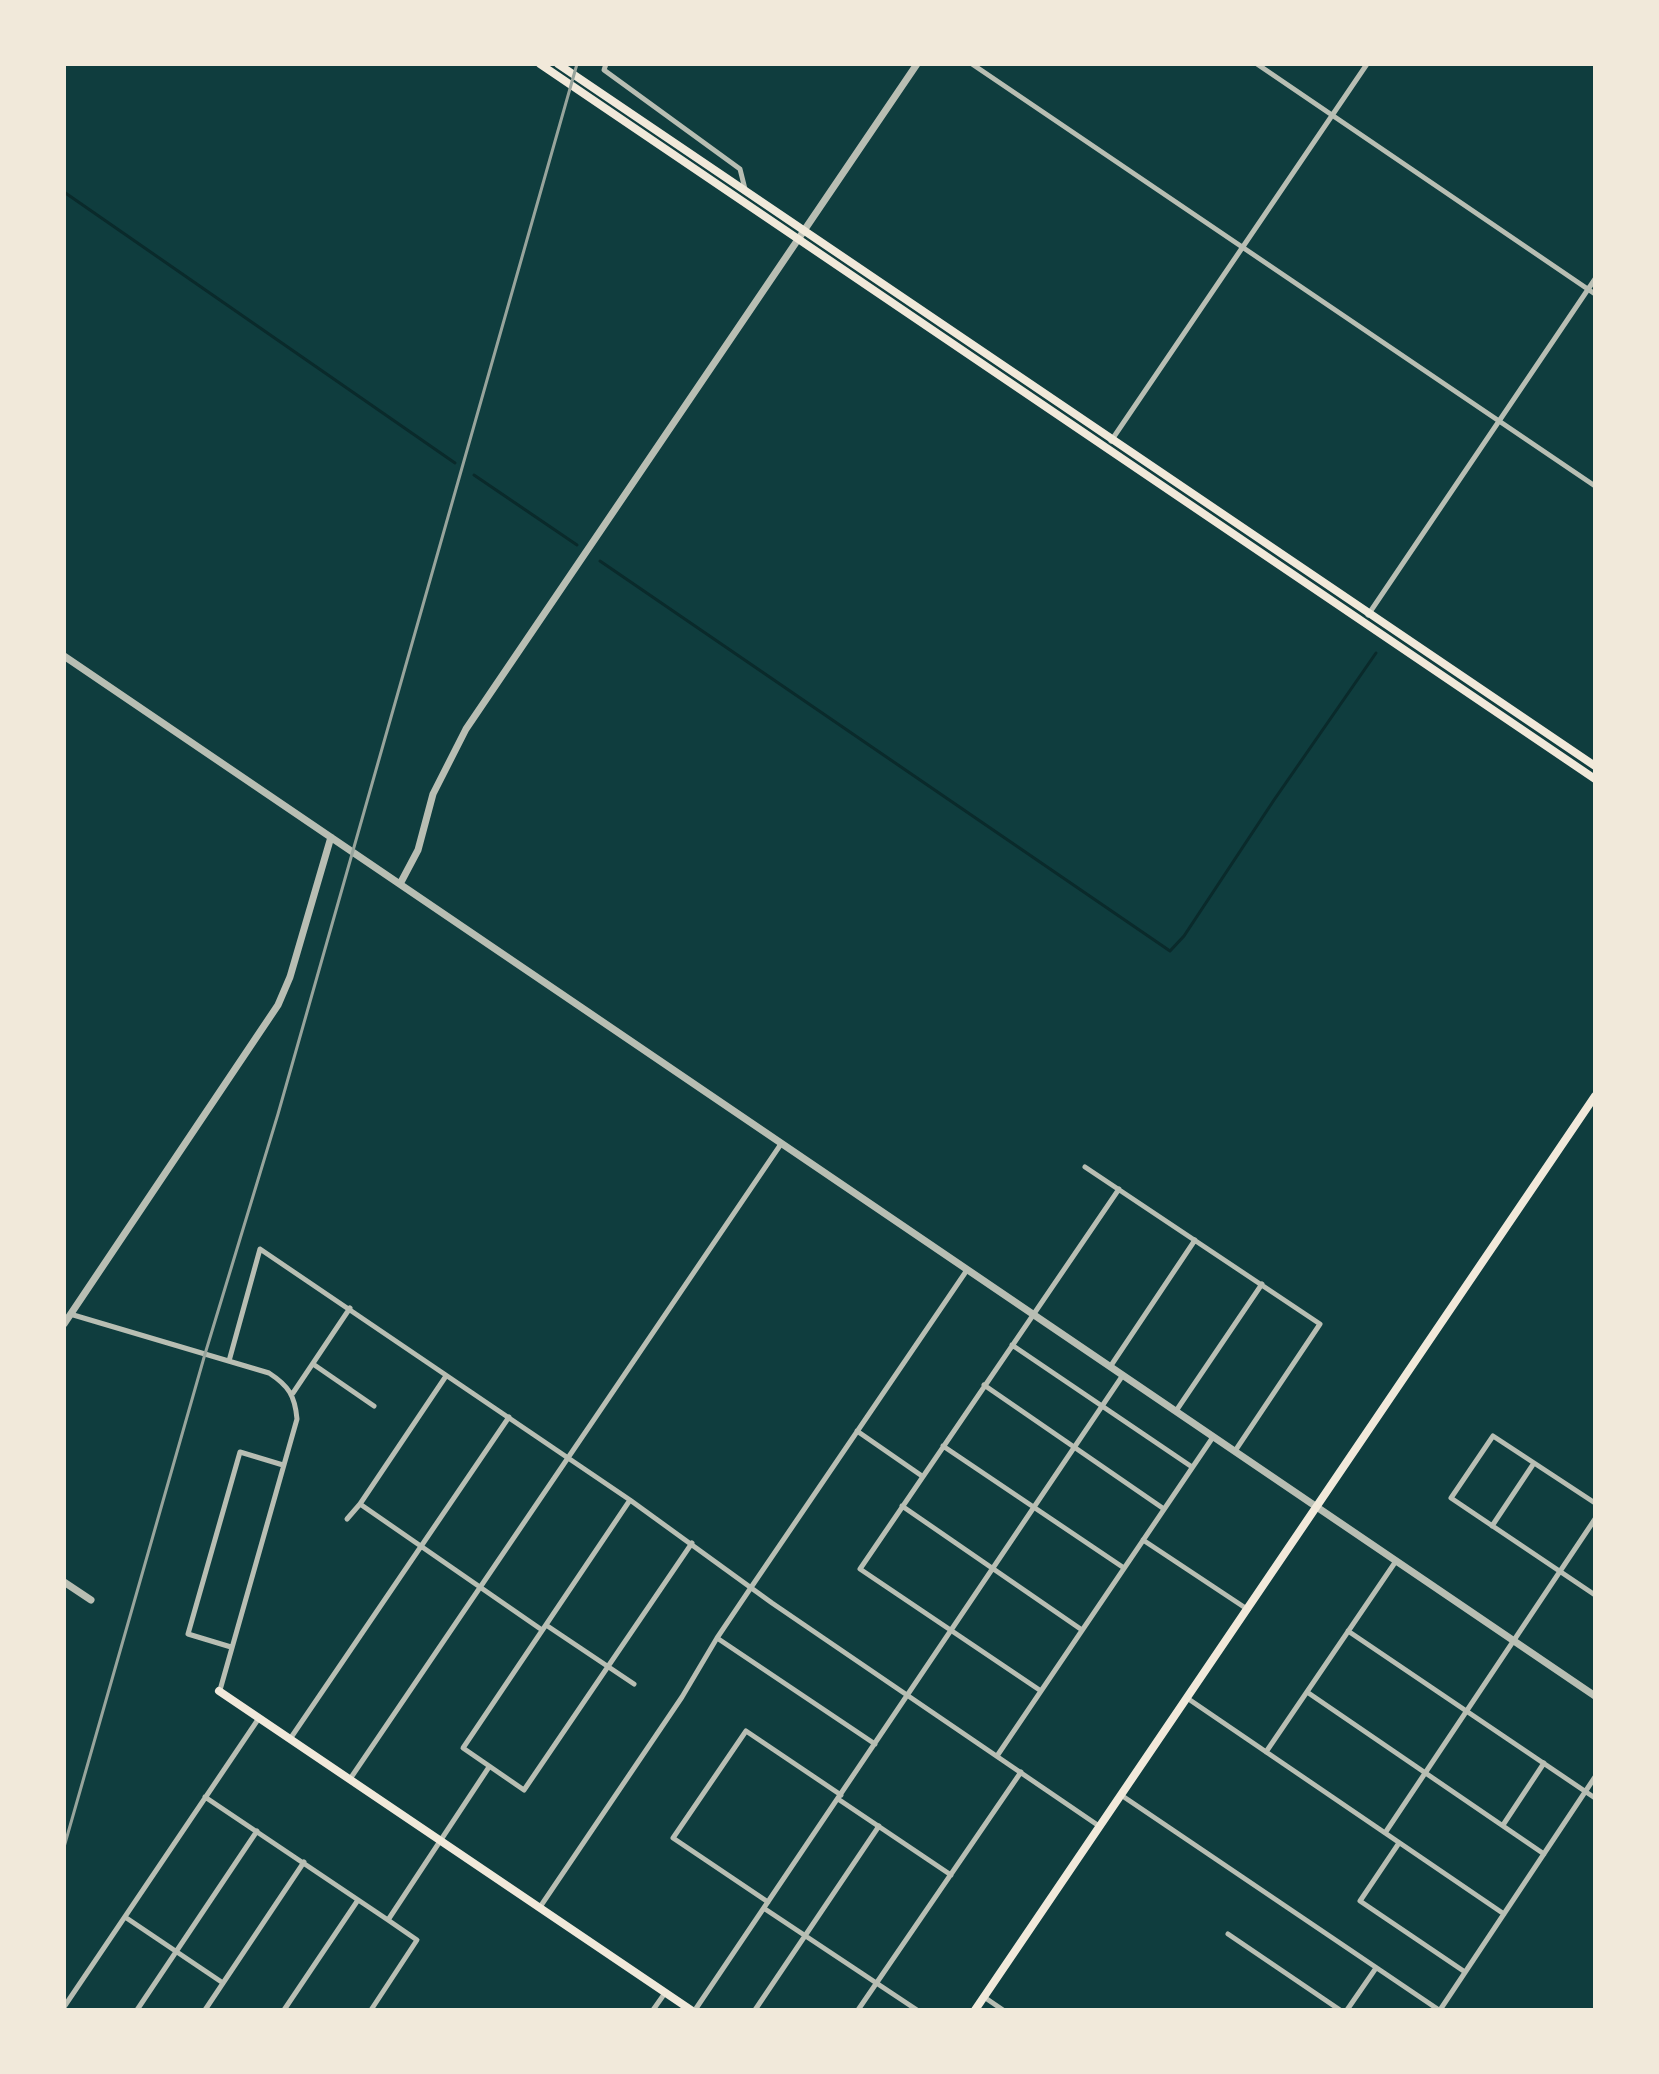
<!DOCTYPE html>
<style>
body{margin:0}
#map{position:relative;width:1659px;height:2074px;overflow:hidden;background:#0f3d3e;font-family:"DejaVu Sans",sans-serif}
canvas{display:block}
.frame{position:absolute;inset:0;border:66px solid #f1e9da;pointer-events:none}
</style>
<div id="map">
<canvas width="1659" height="2074"></canvas>
<div class="frame"></div>
</div>
<script>
const c = document.querySelector('canvas').getContext('2d');
c.lineJoin = 'round';
function strokePath(path, color, width, dash) { c.strokeStyle = color; c.lineWidth = width; c.lineCap = dash ? 'butt' : 'round'; c.setLineDash(dash || []); c.stroke(path); }
strokePath(new Path2D(`
 M 64,192 L 455,463
 M 474,475 L 577,545
 M 600,561 L 1170,951 L 1184,936 L 1274,800 L 1376,653`), '#0a2a2b', 3);
strokePath(new Path2D(`
 M 606,64 L 604,70 L 740,169 L 745,189
 M 972,64 L 1595,486
 M 1257,64 L 1595,294
 M 1111,441 L 1367,64
 M 1368,615 L 1595,279
 M 1085,1167 L 1320,1324 L 1235,1451
 M 70,1314 L 269,1373 C 289,1386 295,1396 297,1419 L 220,1690
 M 1012,1345 L 1192,1467
 M 229,1361 L 260,1249 L 630,1500 L 772,1603 L 1099,1826
 M 313,1364 L 374,1406
 M 1110,1367 L 1195,1240
 M 984,1385 L 1164,1509
 M 293,1393 L 350,1308
 M 1176,1411 L 1262,1284
 M 857,1431 L 922,1476
 M 943,1446 L 1124,1568
 M 630,1500 L 463,1748 L 524,1790 L 692,1543
 M 1595,1503 L 1493,1436 L 1451,1498 L 1595,1595
 M 360,1504 L 542,1630
 M 902,1506 L 1082,1630
 M 347,1519 L 360,1504 L 446,1376
 M 1492,1526 L 1534,1463
 M 1143,1540 L 1247,1609
 M 546,1625 L 634,1684
 M 1348,1631 L 1595,1798
 M 717,1638 L 875,1744
 M 231,1647 L 188,1634 L 240,1452 L 283,1465
 M 1041,1691 L 860,1569 L 1119,1189
 M 1307,1692 L 1544,1854
 M 1187,1698 L 1504,1914
 M 290,1739 L 509,1417
 M 1266,1752 L 1396,1561
 M 997,1756 L 1213,1437
 M 350,1779 L 781,1144
 M 1121,1795 L 1439,2010
 M 205,1797 L 388,1920 L 489,1767
 M 838,1799 L 951,1875
 M 1503,1825 L 1544,1763
 M 1385,1833 L 1595,1519
 M 1399,1843 L 1360,1901 L 1465,1972
 M 768,1902 L 673,1838 L 746,1731 L 841,1795
 M 540,1907 L 682,1697 L 717,1638 L 752,1586 L 967,1270
 M 765,1909 L 917,2010
 M 125,1917 L 223,1983
 M 1228,1934 L 1340,2010
 M 984,1997 L 1003,2010
 M 64,2007 L 259,1718
 M 137,2010 L 257,1831
 M 205,2010 L 304,1862
 M 284,2010 L 358,1900
 M 371,2010 L 417,1940 L 388,1920
 M 653,2010 L 665,1993
 M 695,2010 L 1123,1375
 M 755,2010 L 879,1826
 M 858,2010 L 1021,1772
 M 1347,2010 L 1376,1968
 M 1440,2010 L 1595,1777`), '#b8beb3', 5);
strokePath(new Path2D(`
 M 64,656 L 1595,1696
 M 400,884 L 418,850 L 433,794 L 466,729 L 917,64
 M 64,1324 L 278,1005 L 290,977 L 331,837
 M 64,1582 L 91,1600`), '#b8beb3', 7);
strokePath(new Path2D(`
 M 219,1691 L 691,2010`), '#f1e9da', 8);
strokePath(new Path2D(`
 M 540,64 L 1595,779
 M 558,64 L 1595,766
 M 975,2010 L 1595,1096`), '#f1e9da', 8);
strokePath(new Path2D(`
 M 64,1847 L 205,1354 L 278,1114 L 577,64`), '#97a49c', 3);
</script>
